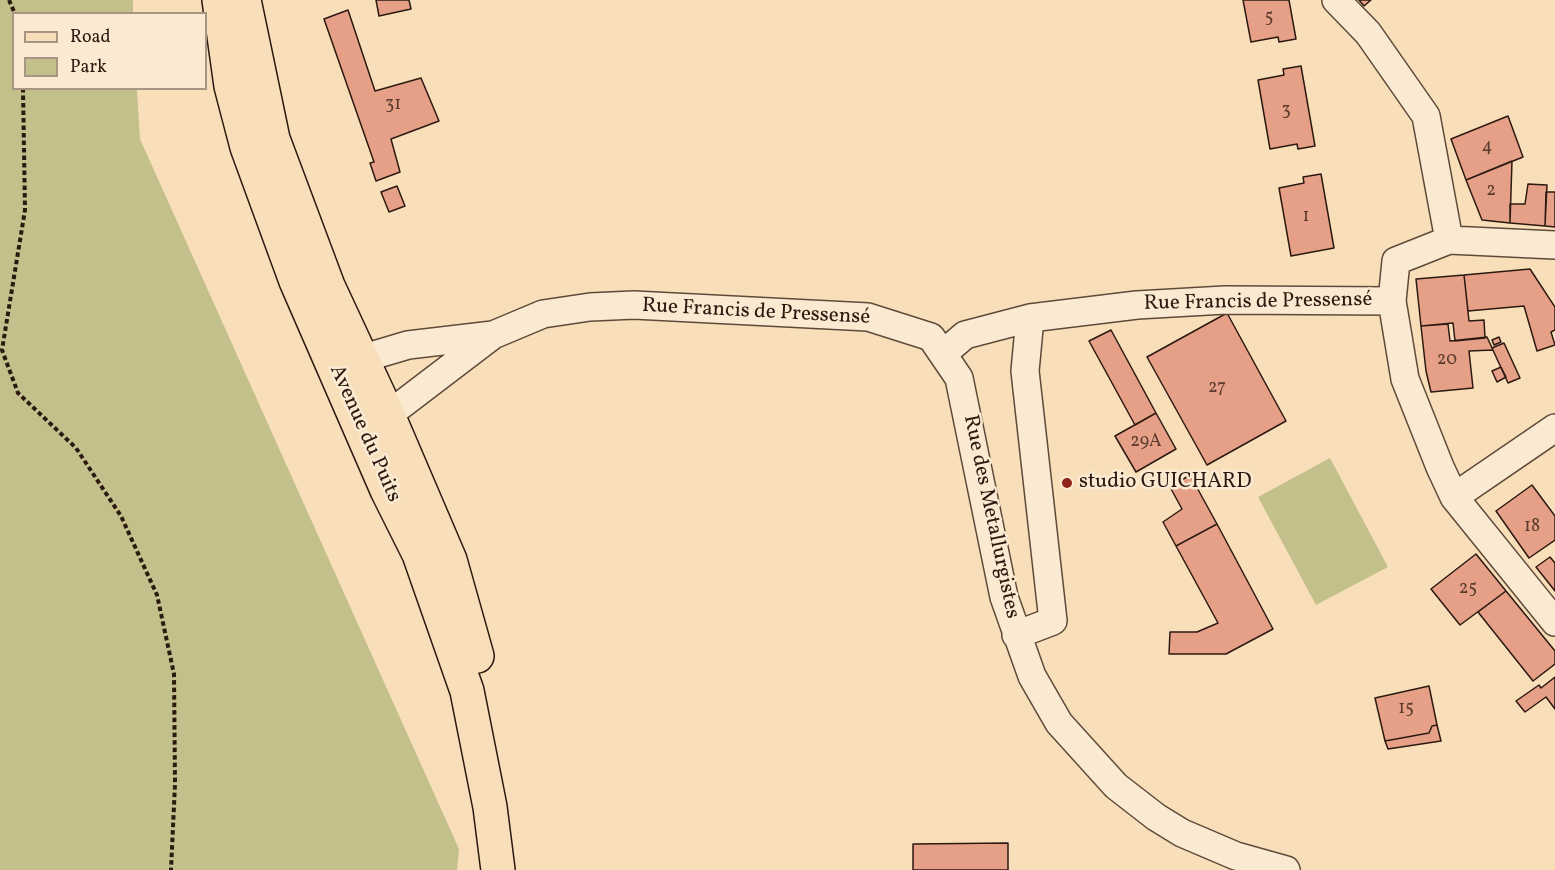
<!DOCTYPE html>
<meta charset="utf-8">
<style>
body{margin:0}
#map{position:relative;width:1555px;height:870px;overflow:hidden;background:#f8dfba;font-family:Vollkorn,serif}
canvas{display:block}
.legend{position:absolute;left:12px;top:12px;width:195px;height:78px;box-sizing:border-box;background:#faead2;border:2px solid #a89684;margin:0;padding:8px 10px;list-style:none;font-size:18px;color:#2c1910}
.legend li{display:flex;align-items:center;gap:12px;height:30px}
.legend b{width:30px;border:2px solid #a89684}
</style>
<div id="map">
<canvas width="1555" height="870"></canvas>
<ul class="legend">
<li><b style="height:8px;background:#f8dfba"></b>Road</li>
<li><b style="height:16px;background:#c4c08b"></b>Park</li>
</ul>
</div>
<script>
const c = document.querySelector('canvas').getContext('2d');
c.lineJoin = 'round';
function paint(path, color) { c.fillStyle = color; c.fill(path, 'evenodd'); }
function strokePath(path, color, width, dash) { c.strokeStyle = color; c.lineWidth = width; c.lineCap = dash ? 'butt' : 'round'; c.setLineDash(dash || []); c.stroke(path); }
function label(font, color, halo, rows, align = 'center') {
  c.font = font + ' Vollkorn,serif'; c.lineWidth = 5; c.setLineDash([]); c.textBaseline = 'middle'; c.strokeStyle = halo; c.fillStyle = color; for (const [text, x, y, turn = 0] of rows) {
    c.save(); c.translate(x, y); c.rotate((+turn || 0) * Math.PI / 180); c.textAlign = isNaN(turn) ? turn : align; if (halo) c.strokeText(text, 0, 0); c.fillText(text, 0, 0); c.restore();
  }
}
paint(new Path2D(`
 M 0,0 L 133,0 L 133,13 L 14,14 L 14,88 L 137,89 L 140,139 L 459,849 L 457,870 L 0,870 Z
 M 1330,458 L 1388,567 L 1316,605 L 1258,497 Z`), '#c4c08b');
const building = new Path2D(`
 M 376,0 L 409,0 L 411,9 L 379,16 Z
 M 1243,0 L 1289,0 L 1296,39 L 1279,42 L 1278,37 L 1251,42 Z
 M 1359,0 L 1371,0 L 1364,6 Z
 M 348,10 L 375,91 L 421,78 L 439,121 L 391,139 L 400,172 L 376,181 L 370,163 L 374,162 L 324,19 Z
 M 1301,66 L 1315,146 L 1298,149 L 1297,144 L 1270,149 L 1258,80 L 1284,75 L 1283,69 Z
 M 1508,116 L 1523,157 L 1466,180 L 1451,139 Z
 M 1512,161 L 1510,223 L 1482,220 L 1466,180 Z
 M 1321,174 L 1334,248 L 1291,256 L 1279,188 L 1304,183 L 1303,177 Z
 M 1528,184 L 1547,185 L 1545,226 L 1510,223 L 1510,204 L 1525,204 Z
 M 397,186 L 405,206 L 389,212 L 381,192 Z
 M 1546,192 L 1555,192 L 1555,227 L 1545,226 Z
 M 1530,269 L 1555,307 L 1555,330 L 1551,332 L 1555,345 L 1537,351 L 1524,306 L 1468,311 L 1464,275 Z
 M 1464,275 L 1469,321 L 1484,320 L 1485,338 L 1455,341 L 1453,323 L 1421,326 L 1416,279 Z
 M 1227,313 L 1286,421 L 1207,465 L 1147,357 Z
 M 1448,324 L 1450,341 L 1487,337 L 1493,350 L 1469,351 L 1473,388 L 1431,392 L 1426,371 L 1421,326 Z
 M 1111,330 L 1156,413 L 1135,425 L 1089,341 Z
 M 1499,337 L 1501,342 L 1494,345 L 1492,340 Z
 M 1504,343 L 1520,378 L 1508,383 L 1492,348 Z
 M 1501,367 L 1506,377 L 1497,382 L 1492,371 Z
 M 1156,413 L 1176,449 L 1136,472 L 1115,436 Z
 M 1190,475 L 1217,524 L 1176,546 L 1163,522 L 1182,509 L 1170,487 Z
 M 1532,485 L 1555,516 L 1555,540 L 1529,558 L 1496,511 Z
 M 1217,524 L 1273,629 L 1226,654 L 1169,654 L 1170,632 L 1197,632 L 1218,623 L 1176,546 Z
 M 1476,554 L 1506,591 L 1460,625 L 1431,589 Z
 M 1550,557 L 1555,563 L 1555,591 L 1536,567 Z
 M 1506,591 L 1555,651 L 1555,664 L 1533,681 L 1478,612 Z
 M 1555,677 L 1555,709 L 1546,697 L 1525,712 L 1516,701 L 1539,685 L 1541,688 Z
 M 1429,686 L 1437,725 L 1432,726 L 1429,733 L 1385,741 L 1375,698 Z
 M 1437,725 L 1441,741 L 1388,749 L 1385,741 L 1429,733 L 1432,726 Z
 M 1008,843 L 1008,870 L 913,870 L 913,844 Z`);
paint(building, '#e6a088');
strokePath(building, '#2c1910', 1.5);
const minor = new Path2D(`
 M 1336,0 L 1368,33 L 1426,116 L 1449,240
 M 1555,245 L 1449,240 L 1396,261 L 1392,301 L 1405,379 L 1440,467 L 1454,497 L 1555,622
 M 944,353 L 965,335 L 1030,318 L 1137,305 L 1225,300 L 1392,301
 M 344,364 L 408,345 L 493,335 L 543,314 L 590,307 L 634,305 L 868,317 L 931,337 L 959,378 L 1004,597 L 1032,676 L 1059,723 L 1116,786 L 1156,817 L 1182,833 L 1236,856 L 1286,870
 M 370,424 L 388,415 L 493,335
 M 1454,497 L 1555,428
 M 1016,635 L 1053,621 L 1025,371 L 1030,318`);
const major = new Path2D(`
 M 219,0 L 231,86 L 247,147 L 296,281 L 387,490 L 419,554 L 467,691 L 490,807 L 498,870
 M 244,0 L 273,139 L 328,286 L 388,415 L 450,560 L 477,656`);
strokePath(minor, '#5f4a3a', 30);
strokePath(major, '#2c1910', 36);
strokePath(new Path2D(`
 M 9,0 L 15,14
 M 23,88 L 25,210 L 2,350 L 18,393 L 76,448 L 121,516 L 157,595 L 174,674 L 175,784 L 171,870`), '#2c1910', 4, [4.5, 3]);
strokePath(minor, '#faead2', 27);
strokePath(major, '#f8dfba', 33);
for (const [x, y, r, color] of [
 [1067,483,6,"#8f2418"]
]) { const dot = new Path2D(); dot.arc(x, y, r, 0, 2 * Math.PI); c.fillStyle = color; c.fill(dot); strokePath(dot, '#faead2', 2); }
label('18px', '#5a3b2e', null, [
 ["5",1269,19],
 ["31",393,106],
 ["3",1286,112],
 ["4",1487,148],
 ["2",1491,192],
 ["1",1306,218],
 ["20",1447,361],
 ["27",1217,389],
 ["29A",1146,443],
 ["18",1532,528],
 ["25",1468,590],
 ["15",1406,710]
]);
label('21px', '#2c1910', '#faead2', [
 ["Rue Francis de Pressensé",1258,303,-1],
 ["Rue Francis de Pressensé",756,313,3],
 ["Avenue du Puits",364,434,66],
 ["Rue des Metallurgistes",990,517,78]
]);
label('21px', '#2c1910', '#faead2', [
 ["studio GUICHARD",1079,483]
], 'left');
</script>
